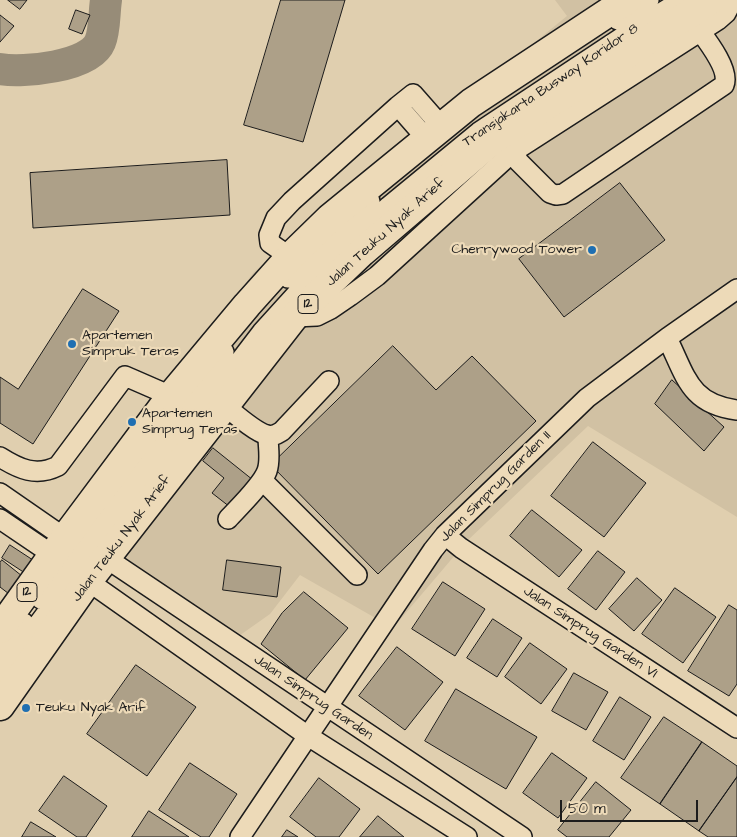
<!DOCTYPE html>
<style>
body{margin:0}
#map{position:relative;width:737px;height:837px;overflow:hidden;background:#e0cfaf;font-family:"Architects Daughter",sans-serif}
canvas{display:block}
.scale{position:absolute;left:560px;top:800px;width:138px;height:22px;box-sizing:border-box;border:2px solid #1c1c1c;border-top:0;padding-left:6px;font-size:15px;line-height:18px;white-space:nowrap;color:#1c1c1c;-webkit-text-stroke:4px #eddab8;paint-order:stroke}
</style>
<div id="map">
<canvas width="737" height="837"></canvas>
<div class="scale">50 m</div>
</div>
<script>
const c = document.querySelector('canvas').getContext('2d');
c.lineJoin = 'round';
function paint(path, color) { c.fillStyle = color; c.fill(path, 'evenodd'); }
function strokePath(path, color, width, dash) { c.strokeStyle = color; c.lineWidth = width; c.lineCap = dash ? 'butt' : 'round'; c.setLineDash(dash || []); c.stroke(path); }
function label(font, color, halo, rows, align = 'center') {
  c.font = font + ' "Architects Daughter",sans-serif'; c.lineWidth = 4.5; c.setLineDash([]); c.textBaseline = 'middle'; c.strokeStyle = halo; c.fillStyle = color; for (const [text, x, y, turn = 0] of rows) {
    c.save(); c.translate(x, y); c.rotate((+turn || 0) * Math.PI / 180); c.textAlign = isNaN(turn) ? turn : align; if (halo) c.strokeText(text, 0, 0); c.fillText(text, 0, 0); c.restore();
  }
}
paint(new Path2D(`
 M 555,0 L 737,0 L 737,517 L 588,426 L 467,541 L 393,628 L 300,575 L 270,614 L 236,638 L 65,521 L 254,272 L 567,16 Z`), '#d1c1a3');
strokePath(new Path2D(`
 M 0,69 C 23,73 90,67 100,42 C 105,30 104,13 106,0`), '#978c78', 32);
const building = new Path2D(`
 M 8,0 L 27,0 L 20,9 Z
 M 281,0 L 345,0 L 303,142 L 244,125 Z
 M 76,10 L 90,15 L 82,34 L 69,29 Z
 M 0,15 L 14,26 L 0,42 Z
 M 227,160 L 230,215 L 33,228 L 30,173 Z
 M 620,183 L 665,240 L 564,317 L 519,259 Z
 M 83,289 L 119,311 L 33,444 L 0,423 L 0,377 L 18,389 Z
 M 393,346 L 436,390 L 472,356 L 536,421 L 378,574 L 271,465 Z
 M 672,380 L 724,427 L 704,451 L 655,404 Z
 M 593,442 L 646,483 L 604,537 L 551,496 Z
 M 213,448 L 253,480 L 230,507 L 212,493 L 224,478 L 203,461 Z
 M 532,510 L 582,550 L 559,577 L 510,536 Z
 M 10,545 L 36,562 L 28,575 L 2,558 Z
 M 598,551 L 625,572 L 596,610 L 568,589 Z
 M 2,560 L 27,580 L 13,597 L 0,587 L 0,563 Z
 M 227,560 L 281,567 L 277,597 L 223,590 Z
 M 637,578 L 662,600 L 634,631 L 609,609 Z
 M 443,582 L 485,609 L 455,656 L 412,629 Z
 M 675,588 L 716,617 L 683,663 L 642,634 Z
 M 304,592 L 348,628 L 305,680 L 261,644 L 282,613 Z
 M 729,605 L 737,610 L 737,684 L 729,696 L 688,671 Z
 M 493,619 L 522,638 L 497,677 L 467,658 Z
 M 530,643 L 567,669 L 541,704 L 505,677 Z
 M 397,647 L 443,682 L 405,730 L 359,696 Z
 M 136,665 L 196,707 L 147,776 L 87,734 Z
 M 574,673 L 608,692 L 586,730 L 552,711 Z
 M 456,689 L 537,737 L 506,789 L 425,741 Z
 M 620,697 L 651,717 L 624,760 L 593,741 Z
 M 664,717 L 702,742 L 660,804 L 621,778 Z
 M 702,742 L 737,766 L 737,777 L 699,831 L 660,804 Z
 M 552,753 L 587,778 L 558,818 L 523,793 Z
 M 190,763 L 237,794 L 209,837 L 201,837 L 159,810 Z
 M 64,776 L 107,806 L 86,837 L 77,837 L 39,811 Z
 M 737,777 L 737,837 L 708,837 L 699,831 Z
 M 319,778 L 360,809 L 339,837 L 316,837 L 290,817 Z
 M 596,782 L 631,810 L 609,837 L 567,837 L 558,830 Z
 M 149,811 L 189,837 L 132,837 Z
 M 378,816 L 404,837 L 360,837 Z
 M 31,822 L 56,837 L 22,837 Z
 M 287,830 L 298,837 L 282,837 Z`);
paint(building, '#ada088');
strokePath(building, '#1c1c1c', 1);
const minor = new Path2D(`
 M 618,20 L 649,0
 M 398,106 L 426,138
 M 513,152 L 519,162 L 550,193 L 556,195 L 563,194 L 724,85 C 730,71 709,43 700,31
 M 290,257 L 270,243 L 269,235 L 276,218 L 292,201 L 398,106 L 413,94 L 442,127
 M 288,278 L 370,201
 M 294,317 L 317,316 L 331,309 L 350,296 L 377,276 L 513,152 L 718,20 L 726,13 L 733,0
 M 667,338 C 686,376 689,404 737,410
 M 224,405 C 235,414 255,432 267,435 C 273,437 277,434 282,431 L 329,381
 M 0,457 C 19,469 36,477 58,466 L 125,376 L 171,396
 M 262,480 L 357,575
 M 0,493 L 65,538
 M 0,519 L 53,555
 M 228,519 C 239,507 262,485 267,471 C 271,460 268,447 268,436
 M 445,535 L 461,548 L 737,728
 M 106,558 L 522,837
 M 88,581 L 308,736 L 467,837
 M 41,599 L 224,352
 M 0,657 L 24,623
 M 0,681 L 36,627 L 165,455 L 223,383 L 262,332 L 301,289 L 389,206 L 479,132 L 636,28 L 682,0
 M 240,837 L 433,550 L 445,535 L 587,398 L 667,338 L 737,289`);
const highway = new Path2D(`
 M 0,629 L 65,538 L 171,396 L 247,305 L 290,257 L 330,218 L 471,103 L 627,0
 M 0,706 L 88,581 L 294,317 L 362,252 L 494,139 L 711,0`);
strokePath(minor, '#1c1c1c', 22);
strokePath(highway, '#1c1c1c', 31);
strokePath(minor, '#eddab8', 19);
strokePath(highway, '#eddab8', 28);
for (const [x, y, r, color] of [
 [592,250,5,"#1f6fb2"],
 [72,344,5,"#1f6fb2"],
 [132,422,5,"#1f6fb2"],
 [26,708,5,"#1f6fb2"]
]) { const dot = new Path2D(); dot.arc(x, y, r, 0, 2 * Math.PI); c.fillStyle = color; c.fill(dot); strokePath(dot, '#eddab8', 2); }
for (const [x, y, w] of [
 [308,304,20],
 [27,592,20]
]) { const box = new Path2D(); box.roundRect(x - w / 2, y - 9.5, w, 19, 4); c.fillStyle = '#eddab8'; c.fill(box); strokePath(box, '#1c1c1c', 1); }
label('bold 12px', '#1c1c1c', null, [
 ["12",308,304],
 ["12",27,592]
]);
label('14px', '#1c1c1c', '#eddab8', [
 ["Transjakarta Busway Koridor 8",551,86,-34],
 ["Jalan Teuku Nyak Arief",386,233,-42],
 ["Jalan Simprug Garden II",496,487,-45],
 ["Jalan Teuku Nyak Arief",122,539,-53],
 ["Jalan Simprug Garden VI",590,633,33],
 ["Jalan Simprug Garden",313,698,34]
]);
label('14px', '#1c1c1c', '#eddab8', [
 ["Cherrywood Tower",582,250,"right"],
 ["Apartemen",82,336],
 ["Simpruk Teras",82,352],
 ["Apartemen",142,414],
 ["Simprug Teras",142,430],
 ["Teuku Nyak Arif",36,708]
], 'left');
</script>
